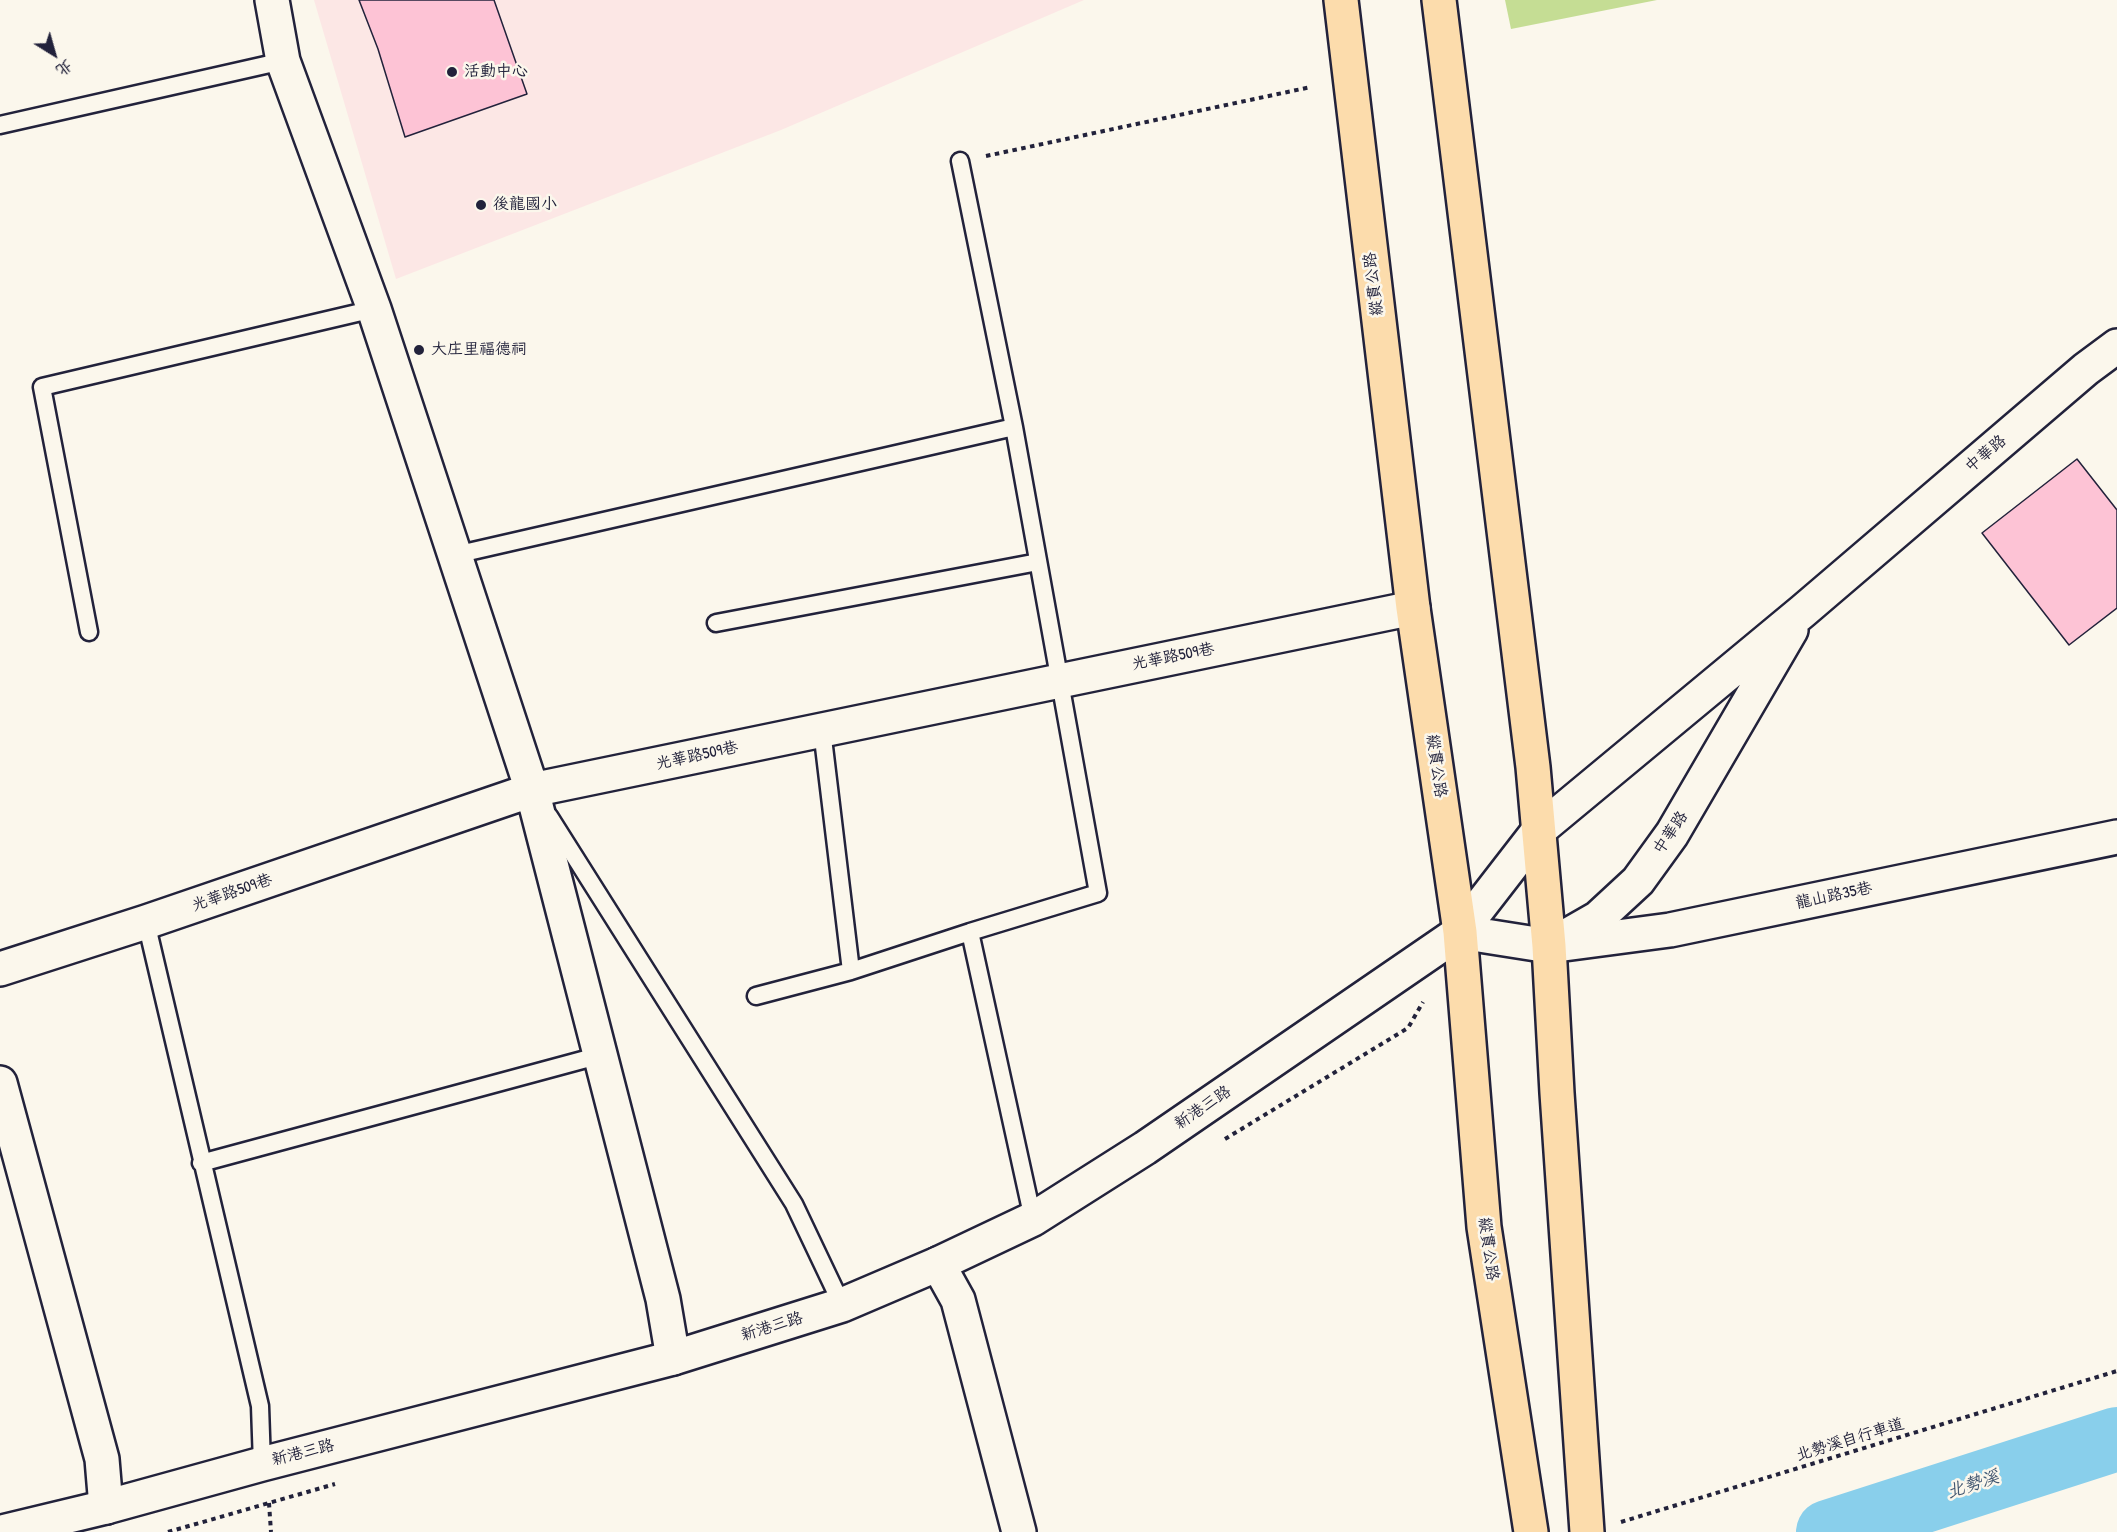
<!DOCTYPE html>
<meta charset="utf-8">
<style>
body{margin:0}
#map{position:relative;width:2117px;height:1532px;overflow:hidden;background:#fbf7ec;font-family:"Patrick Hand","LXGW WenKai TC",sans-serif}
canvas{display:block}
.north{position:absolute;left:24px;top:24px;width:60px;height:60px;-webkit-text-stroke:4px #fbf7ec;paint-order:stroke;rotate:143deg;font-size:16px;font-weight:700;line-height:24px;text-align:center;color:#22223b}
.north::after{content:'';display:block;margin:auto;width:21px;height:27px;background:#22223b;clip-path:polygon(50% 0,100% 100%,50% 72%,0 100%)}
</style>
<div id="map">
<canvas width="2117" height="1532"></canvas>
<div class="north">北</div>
</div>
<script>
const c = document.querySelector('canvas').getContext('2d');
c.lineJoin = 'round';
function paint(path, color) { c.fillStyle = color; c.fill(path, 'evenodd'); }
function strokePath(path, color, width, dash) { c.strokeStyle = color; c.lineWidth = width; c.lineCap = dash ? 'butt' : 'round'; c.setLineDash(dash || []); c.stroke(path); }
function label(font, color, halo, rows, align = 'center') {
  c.font = font + ' "Patrick Hand","LXGW WenKai TC",sans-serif'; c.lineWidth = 5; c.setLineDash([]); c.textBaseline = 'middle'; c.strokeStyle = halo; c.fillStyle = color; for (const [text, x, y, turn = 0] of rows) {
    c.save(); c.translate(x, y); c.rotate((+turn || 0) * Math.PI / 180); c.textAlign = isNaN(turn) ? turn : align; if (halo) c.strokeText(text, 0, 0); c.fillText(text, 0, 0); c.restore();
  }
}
paint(new Path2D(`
 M 314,0 L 1084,0 L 781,130 L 396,279 Z`), '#fce7e5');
paint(new Path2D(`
 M 1505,0 L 1657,0 L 1511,29 Z`), '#c5dd94');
strokePath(new Path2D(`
 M 1828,1532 L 2117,1439`), '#89cfeb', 64);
const building = new Path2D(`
 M 359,0 L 494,0 L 527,94 L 405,137 L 378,49 Z
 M 2077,459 L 2117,510 L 2117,608 L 2069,645 L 1982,533 Z`);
paint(building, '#fdc3d5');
strokePath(building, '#22223b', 1.5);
const service = new Path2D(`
 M 0,125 L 283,61
 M 960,161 L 1014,427 L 1098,893 L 970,932
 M 455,555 L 1014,427
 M 716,623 L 1038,562
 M 89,632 L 42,387 L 374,309
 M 822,730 L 851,971 L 970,932 L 1033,1219
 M 549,816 L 794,1204 L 842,1305
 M 146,922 L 260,1406 L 262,1464
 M 756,996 L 851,971
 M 201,1163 L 601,1055`);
const minor = new Path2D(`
 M 272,0 L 283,61 L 374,309 L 532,790 L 663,1299 L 673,1358
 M 1549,946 L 1670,930 L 2117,837
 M 0,969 L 146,922 L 532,790 L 1413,608
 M 0,1083 L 102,1459 L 106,1507
 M 938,1264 L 958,1300 L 1019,1532`);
const tertiary = new Path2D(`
 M 1460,932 L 1549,946 L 1598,918 L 1638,881 L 1672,834 L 1791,630
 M 2,1532 L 106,1507 L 262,1464 L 673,1358 L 842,1305 L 938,1264 L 1033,1219 L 1145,1148 L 1460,932 L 1539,830 L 1803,611 L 2086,369 L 2117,346`);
const primary = new Path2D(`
 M 1341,0 L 1413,608 L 1460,932 L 1484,1227 L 1531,1532
 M 1439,0 L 1533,767 L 1549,946 L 1557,1093 L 1587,1532`);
strokePath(service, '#22223b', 21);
strokePath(minor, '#22223b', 38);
strokePath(tertiary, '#22223b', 38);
strokePath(primary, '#22223b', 38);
strokePath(new Path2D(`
 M 986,156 L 1311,87
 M 1225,1139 L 1408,1028 L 1423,1002
 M 269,1503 L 271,1532
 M 1621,1522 L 2117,1371
 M 168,1532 L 335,1484`), '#22223b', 4, [4.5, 4.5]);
strokePath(service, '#fbf7ec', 16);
strokePath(minor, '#fbf7ec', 33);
strokePath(tertiary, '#fbf7ec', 33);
strokePath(primary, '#fcdcac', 33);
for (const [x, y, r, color] of [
 [452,72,6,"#22223b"],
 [481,205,6,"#22223b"],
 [419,350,6,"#22223b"]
]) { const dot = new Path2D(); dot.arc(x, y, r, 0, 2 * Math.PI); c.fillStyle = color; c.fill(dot); strokePath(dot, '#fbf7ec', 2); }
label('16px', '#22223b', '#fbf7ec', [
 ["活動中心",464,72],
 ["後龍國小",493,205],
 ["大庄里福德祠",431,350]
], 'left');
label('16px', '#22223b', '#fbf7ec', [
 ["縱貫公路",1374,284,-97],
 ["中華路",1986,454,-40],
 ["光華路509巷",1173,657,-11],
 ["光華路509巷",697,756,-12],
 ["縱貫公路",1436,766,82],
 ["中華路",1671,833,-56],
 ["光華路509巷",232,893,-19],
 ["龍山路35巷",1834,896,-12],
 ["新港三路",1203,1108,-34],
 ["縱貫公路",1488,1249,82],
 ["新港三路",772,1327,-17],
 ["北勢溪自行車道",1850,1440,-17],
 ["新港三路",303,1453,-14]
]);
label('italic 18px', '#415670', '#fbf7ec', [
 ["北勢溪",1973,1485,-18]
]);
</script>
